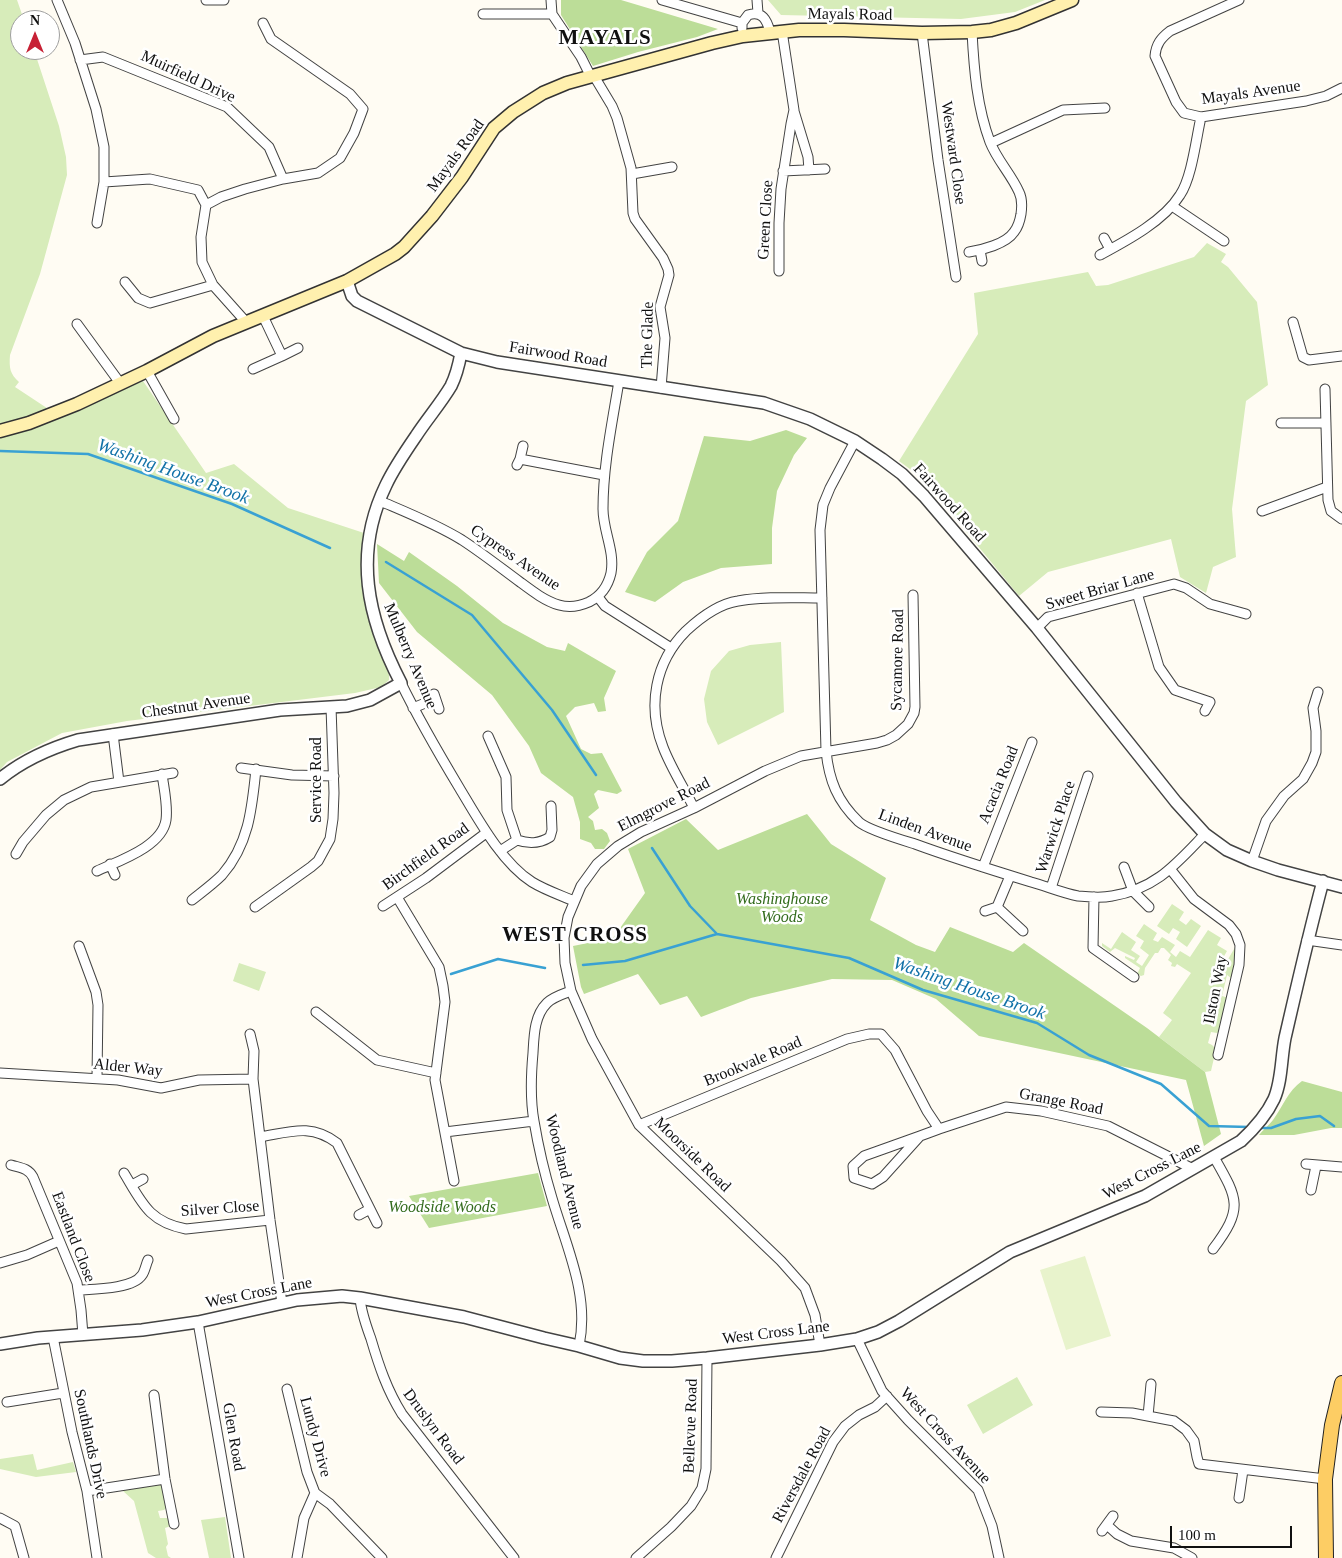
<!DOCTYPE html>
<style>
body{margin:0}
#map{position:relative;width:1342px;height:1558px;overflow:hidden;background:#fffcf3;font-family:Georgia,serif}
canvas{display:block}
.north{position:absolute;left:10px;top:10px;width:50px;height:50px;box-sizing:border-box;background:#fff;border:1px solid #9f9f9f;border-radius:50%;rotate:0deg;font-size:14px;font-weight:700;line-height:20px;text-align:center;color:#101010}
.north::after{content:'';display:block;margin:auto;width:18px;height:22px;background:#c72135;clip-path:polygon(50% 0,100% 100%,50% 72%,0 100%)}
.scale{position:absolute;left:1170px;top:1526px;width:122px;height:22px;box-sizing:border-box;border:2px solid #101010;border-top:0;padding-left:6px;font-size:15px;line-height:18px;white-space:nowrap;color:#101010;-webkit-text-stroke:4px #fff;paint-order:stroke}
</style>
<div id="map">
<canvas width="1342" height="1558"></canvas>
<div class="north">N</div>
<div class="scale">100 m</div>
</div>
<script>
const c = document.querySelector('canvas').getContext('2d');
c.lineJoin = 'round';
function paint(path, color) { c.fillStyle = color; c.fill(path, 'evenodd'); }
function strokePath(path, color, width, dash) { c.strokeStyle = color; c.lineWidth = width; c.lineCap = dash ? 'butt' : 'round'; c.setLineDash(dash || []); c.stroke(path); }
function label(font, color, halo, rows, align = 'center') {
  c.font = font + ' Georgia,serif'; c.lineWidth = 5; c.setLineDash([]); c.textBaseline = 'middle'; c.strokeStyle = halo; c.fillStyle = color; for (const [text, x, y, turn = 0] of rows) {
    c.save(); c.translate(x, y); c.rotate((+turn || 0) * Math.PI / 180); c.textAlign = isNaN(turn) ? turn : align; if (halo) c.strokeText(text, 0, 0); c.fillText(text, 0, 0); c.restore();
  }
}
paint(new Path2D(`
 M 0,0 L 17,0 L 24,20 L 20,20 L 20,50 L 34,50 L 59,126 L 66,157 L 67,175 L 40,274 L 10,355 C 9,368 10,374 19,382 L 15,387 L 59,416 L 143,381 L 206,473 L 234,464 L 288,508 L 364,533 L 362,582 L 377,646 L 386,666 L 389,675 L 389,680 L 381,687 L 355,693 L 127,721 L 62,733 L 7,762 L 0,770 Z
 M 768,0 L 1045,0 L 1015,12 L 961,19 L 781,15 Z
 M 1207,243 L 1226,254 L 1221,262 L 1228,267 L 1257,302 L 1268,385 L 1246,401 L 1232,509 L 1236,557 L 1213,567 L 1206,593 L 1180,577 L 1171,539 L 1048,572 L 1019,596 L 922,478 L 899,461 L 978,334 L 974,293 L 1088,272 L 1096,286 L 1108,285 L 1194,257 Z
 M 781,642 L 784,712 L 718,745 L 707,722 L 704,699 L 711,671 L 729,651 L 750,645 Z
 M 1172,904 L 1184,912 L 1179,920 L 1186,925 L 1191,919 L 1201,926 L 1187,947 L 1176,939 L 1180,932 L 1173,928 L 1169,934 L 1157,926 Z
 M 1144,924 L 1157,933 L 1153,940 L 1158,942 L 1162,937 L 1175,945 L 1170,952 L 1176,957 L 1180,951 L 1190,957 L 1208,930 L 1221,938 L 1217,945 L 1227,951 L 1223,958 L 1227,961 L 1237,944 L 1234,975 L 1231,978 L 1227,975 L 1222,996 L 1229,998 L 1222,1029 L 1217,1033 L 1211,1032 L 1208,1043 L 1212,1045 L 1216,1049 L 1211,1071 L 1205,1072 L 1159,1037 L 1172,1020 L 1163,1013 L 1191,973 L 1177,964 L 1175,967 L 1171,966 L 1172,963 L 1168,960 L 1171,955 L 1164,948 L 1161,948 L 1158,953 L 1155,953 L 1145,968 L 1144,975 L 1141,976 L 1137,974 L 1140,968 L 1125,958 L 1125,956 L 1134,960 L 1135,958 L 1115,948 L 1110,952 L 1102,946 L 1102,943 L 1111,949 L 1122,932 L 1136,942 L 1131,950 L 1140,956 L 1136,962 L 1142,966 L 1149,955 L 1140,948 L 1144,941 L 1136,936 Z
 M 239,963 L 266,972 L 259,991 L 233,981 Z
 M 1017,1377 L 1033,1405 L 983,1434 L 967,1405 Z
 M 33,1454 L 37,1470 L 73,1462 L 76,1472 L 36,1477 L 0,1469 L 0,1459 Z
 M 155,1483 L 162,1486 L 167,1507 L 164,1510 L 158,1511 L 160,1518 L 167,1518 L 171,1526 L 165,1528 L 168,1544 L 166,1547 L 168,1556 L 171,1558 L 156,1558 L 148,1553 L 134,1501 L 123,1491 L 131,1487 Z
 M 225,1517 L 231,1558 L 209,1558 L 201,1520 Z`), '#d7ecba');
paint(new Path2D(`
 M 561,0 L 621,0 L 718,29 L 697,37 L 638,52 L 593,66 L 561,15 Z
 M 786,430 L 807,438 L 794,455 L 777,491 L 772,528 L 772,564 L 721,568 L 683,582 L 655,602 L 625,592 L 647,552 L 678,521 L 704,436 L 750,441 Z
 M 377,544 L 404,561 L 409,552 L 457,586 L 503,623 L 547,647 L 565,651 L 568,643 L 616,671 L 604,698 L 606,711 L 598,712 L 594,703 L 575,707 L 566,716 L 581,749 L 591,754 L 602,753 L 622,791 L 617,794 L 598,790 L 594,794 L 599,808 L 588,817 L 593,821 L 595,830 L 602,829 L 607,833 L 610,841 L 604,849 L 595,849 L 591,843 L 580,839 L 580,822 L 573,797 L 541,773 L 529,746 L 492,695 L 417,632 L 379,583 Z
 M 807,814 L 831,844 L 886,878 L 870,920 L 916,945 L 935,952 L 950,927 L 1013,952 L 1024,943 L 1147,1028 L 1205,1072 L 1221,1134 L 1204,1146 L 1186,1080 L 979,1036 L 936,999 L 892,980 L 832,979 L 751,998 L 701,1017 L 687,996 L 660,1005 L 638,974 L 584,994 L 581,987 L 573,946 L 613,938 L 645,893 L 628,849 L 686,819 L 718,850 Z
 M 1302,1081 L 1342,1092 L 1342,1128 L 1331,1128 L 1294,1135 L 1259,1135 C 1263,1130 1269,1125 1273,1120 C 1283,1106 1288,1091 1302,1081 Z
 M 538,1173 L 547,1206 L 429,1228 L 409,1196 Z`), '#bcdd98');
paint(new Path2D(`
 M 1085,1256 L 1111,1336 L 1066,1350 L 1040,1270 Z`), '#e8f3cc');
strokePath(new Path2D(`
 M 0,451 L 88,454 L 232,504 L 330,548
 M 386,562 L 472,615 L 552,710 L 596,775
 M 652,848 L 690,906 L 717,934
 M 583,965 L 625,961 L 717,934 L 849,958 L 923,990 L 1037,1023 L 1089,1055 L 1161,1084 L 1209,1126 L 1249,1127
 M 451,974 L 498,959 L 545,968
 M 1259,1128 L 1271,1128 L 1296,1119 L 1320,1116 L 1334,1126`), '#39a1d3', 2.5);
const minor = new Path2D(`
 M 57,0 L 75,43 L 96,109 L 104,147 L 104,182 L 97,223
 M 206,0 L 224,0
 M 551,0 L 552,14 L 581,57 L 591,77
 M 662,0 L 742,23
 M 757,0 L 758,13
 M 1239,0 L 1170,31 C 1161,38 1156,44 1155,56 L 1176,102 L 1184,113 L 1201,117 L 1306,101 L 1326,96 L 1342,88
 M 483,14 L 552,14
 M 742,28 L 742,23 L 748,15 C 762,10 767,20 770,32
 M 922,33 L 938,160 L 956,277
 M 80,60 L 103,57 L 227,107 L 269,147 L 283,179
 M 594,76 L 612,106 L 617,118 L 631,168 L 633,213 L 635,219 L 663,258 L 668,269 L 669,275 L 660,307 L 665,338 L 661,388
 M 794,111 L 808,157 L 809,170
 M 991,143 L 1063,110 L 1105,108
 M 783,171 L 825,169
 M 632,174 L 672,167
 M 104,182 L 150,179 L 198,190 L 206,205 L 201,237 L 202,262 L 213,285 L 246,322
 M 206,205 L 221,197 L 245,189 L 283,179 L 318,173 L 340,158 L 354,133 L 363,109 L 350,94 L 271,39 L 263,23
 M 1172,206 L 1224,241
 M 1104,238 L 1110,249
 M 980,250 L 982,261
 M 969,252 C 982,250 1006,244 1014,232 C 1018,227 1020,220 1021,214 C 1022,207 1022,198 1019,192 C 1011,174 997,160 990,142 C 977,107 974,70 972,32
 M 1100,255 C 1126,241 1164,221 1180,195 C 1192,177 1196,139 1201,117
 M 779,271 L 779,223 L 781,189 L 791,124 L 794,110 L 782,31
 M 125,282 L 138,298 L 150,303 L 213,285
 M 1293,322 L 1303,357 L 1309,360 L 1342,356
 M 77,324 L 120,383
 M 282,356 L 298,348
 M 253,369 L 282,356 L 263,316
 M 147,371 L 174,419
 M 1325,389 L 1328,500 L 1331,511 L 1342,519
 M 1281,423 L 1326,423
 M 855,441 L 830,488 L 823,505 L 820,530 L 826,751 C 829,780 837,801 859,822 C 868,830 902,840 915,844 C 953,858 992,870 1031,882 C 1046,886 1062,893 1078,896 C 1088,897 1102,898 1112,896 C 1156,889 1176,864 1205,834
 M 520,459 L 523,446
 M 517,465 L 520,459 L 604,475
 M 380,501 C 408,513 436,524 462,540 C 482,553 501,568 520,582 C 532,591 545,601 559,605 C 569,608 580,606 589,602 C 601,596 608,586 611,573 C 615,551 603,531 603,509 C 603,466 612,424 619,381
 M 1262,511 L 1327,487
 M 1137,593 L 1159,667 L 1175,690 L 1210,702 L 1205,711
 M 598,597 L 605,606 L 671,648
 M 1037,628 L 1048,617 L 1174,584 L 1186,588 L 1210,604 L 1246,614
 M 401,683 C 419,720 439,754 460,789 C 478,819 502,863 532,882 C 545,890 560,895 574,901
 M 434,694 L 439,709
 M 413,708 L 435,699
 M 113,734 L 119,782
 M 488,736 L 506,777 L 507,810 L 517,840
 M 241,768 L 292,775 L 334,776
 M 694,808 C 684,788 671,768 663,747 C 647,706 655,662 686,631 C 701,617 718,604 738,601 C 765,596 795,598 822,598
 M 500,851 L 517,840 C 529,844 539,844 550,837 L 552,830 L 551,806
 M 16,854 L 23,842 L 46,815 L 64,800 L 91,787 L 173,773
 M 1252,861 L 1266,821 L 1284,796 L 1303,779 L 1312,763 L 1316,752 L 1316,731 L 1313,708 L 1318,692
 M 110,864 L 115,875
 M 983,867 L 1032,742
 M 1124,867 L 1133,891 L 1149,907
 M 1171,870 L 1194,899 L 1229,925 L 1236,934 L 1240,945 L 1239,965 L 1218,1055
 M 97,871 C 118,861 162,847 166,820 C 168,805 164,789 162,774
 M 1010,876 L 997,907 L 1023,931
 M 1051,888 L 1088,776
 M 397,897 L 439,967 L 443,986 L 445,1002 L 435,1080 L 454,1181
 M 1094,897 L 1093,948 L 1134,977
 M 192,900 C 202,892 213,884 222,875 C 249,844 252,808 256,769
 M 383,906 L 426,878 L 486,833
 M 255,907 L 311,867 L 318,861 L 330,839 L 333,819 L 334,793 L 331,707
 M 985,911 L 997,907
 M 1307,940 L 1342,945
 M 79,946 L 96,992 L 98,1005 L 97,1078
 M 571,991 C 563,994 553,997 547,1003 C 534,1016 534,1036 533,1053 C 531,1075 530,1099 534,1121 C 538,1145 545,1175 552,1198 C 566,1246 590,1295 579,1346
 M 316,1012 L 377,1060 L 436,1073
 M 250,1034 L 254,1051 L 253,1079
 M 0,1073 L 118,1080 L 161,1088 L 199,1080 L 253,1079 L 270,1220 L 282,1303
 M 639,1125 L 847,1039 L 869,1034 L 881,1034 L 895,1050 L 927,1111 L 939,1129 L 1006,1107 L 1041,1111 L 1108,1126 L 1193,1169
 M 445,1132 L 534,1121
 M 920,1136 L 864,1156 L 853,1166 L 854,1178 L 872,1184 L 883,1177 L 920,1136 L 939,1129
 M 260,1137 C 290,1132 311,1123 337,1143 L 377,1223
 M 1306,1164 L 1342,1167
 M 11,1165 C 21,1168 28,1168 33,1177 L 77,1283 L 81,1310 L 83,1335
 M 124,1173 C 142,1203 149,1222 186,1229 L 270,1220
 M 132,1185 L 143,1179
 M 1311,1190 L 1316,1166
 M 359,1215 L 370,1209
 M 1213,1249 C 1244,1208 1238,1199 1214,1157
 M 0,1263 L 27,1255 L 59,1241
 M 79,1290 C 95,1289 133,1289 142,1275 C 145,1271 146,1264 148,1260
 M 360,1298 C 361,1312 366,1325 371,1339 C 379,1366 387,1390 402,1414 L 514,1558
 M 198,1322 L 239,1558
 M 53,1337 L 72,1432 L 87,1491 L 97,1558
 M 857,1339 L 882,1391 L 908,1420 L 978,1490 L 992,1526 L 999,1558
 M 820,1345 L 815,1315 L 805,1288 L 781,1261 L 639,1125 L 592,1039 L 571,991 L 565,963 L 564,938 L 568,917 L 581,886 L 597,864 L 618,846 L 641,832 L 694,808 L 765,771 L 801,756 L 877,743 L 887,740 L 896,735 L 908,724 L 914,713 L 915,707 L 913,595
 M 287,1389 L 307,1472 L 315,1493 L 330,1504 L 382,1558
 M 154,1395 L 165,1479 L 174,1524
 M 7,1402 L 63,1393
 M 1101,1412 L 1132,1413 L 1174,1421 L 1186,1430 L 1194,1441 L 1197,1457 L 1199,1464 L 1325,1479
 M 1148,1416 L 1151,1384
 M 87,1491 L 165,1479
 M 1239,1498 L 1243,1470
 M 0,1518 L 15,1526 L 24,1558
 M 1107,1525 L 1117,1534 L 1131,1541 L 1174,1548 L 1192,1558
 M 1102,1531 L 1113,1516
 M 297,1558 L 304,1518 L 315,1493
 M 636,1558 L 671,1527 L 691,1506 L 702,1488 L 706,1469 L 707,1358
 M 776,1558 L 833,1442 L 845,1426 L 859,1415 L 875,1407 L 887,1396`);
const tertiary = new Path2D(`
 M 347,281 L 352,296 L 357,301 L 461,353 L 497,362 L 764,403 L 810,419 L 855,441 L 882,459 L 902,474 L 924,496 L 1037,628 L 1176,802 L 1205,834 L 1227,850 L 1252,861 L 1278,870 L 1342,887
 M 0,779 C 22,761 51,748 78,740 L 280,710 L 347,706 L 370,700 L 401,683 C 367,618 353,553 386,485 C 394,468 405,452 416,436 C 427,419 441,403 451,386 C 456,376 459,364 461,353
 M 0,1344 L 38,1338 L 142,1330 L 198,1322 L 297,1300 L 342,1296 L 360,1298 L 464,1317 L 544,1338 L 579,1346 L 620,1358 L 643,1361 L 672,1361 L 707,1358 L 820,1345 L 857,1339 L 878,1332 L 899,1321 L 1010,1252 L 1145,1196 L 1241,1141 C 1255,1128 1266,1116 1274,1099 C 1282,1081 1281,1058 1285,1038 C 1297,986 1309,933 1323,881`);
const secondary = new Path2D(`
 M 0,431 L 29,423 L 77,404 L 147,371 L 213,336 L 347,281 L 395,254 L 404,247 L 432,216 L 462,177 L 494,128 L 513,112 L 543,93 L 567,83 L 712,43 L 743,36 L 799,30 L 844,30 L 922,33 L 972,32 L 991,30 L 1016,23 L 1072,0`);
const primary = new Path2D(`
 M 1326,1558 L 1325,1479 L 1332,1425 L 1342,1383`);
strokePath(minor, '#434343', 11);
strokePath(tertiary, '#434343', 14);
strokePath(secondary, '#323232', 15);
strokePath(primary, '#212121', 16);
strokePath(minor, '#fff', 9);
strokePath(tertiary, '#fff', 11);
strokePath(secondary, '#fff0ae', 12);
strokePath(primary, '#fdcd64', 14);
label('16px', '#101010', '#fff', [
 ["Mayals Road",850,15,1],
 ["Muirfield Drive",188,77,25],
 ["Mayals Avenue",1251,93,-8],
 ["Westward Close",953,153,82],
 ["Mayals Road",456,156,-54],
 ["Green Close",766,220,-87],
 ["The Glade",648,335,-89],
 ["Fairwood Road",558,355,9],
 ["Fairwood Road",949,503,48],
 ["Cypress Avenue",515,558,34],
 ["Sweet Briar Lane",1100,590,-16],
 ["Mulberry Avenue",410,656,67],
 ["Sycamore Road",898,660,-89],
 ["Chestnut Avenue",196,706,-8],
 ["Service Road",317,780,-90],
 ["Acacia Road",999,785,-68],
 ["Elmgrove Road",664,805,-27],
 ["Warwick Place",1056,827,-72],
 ["Linden Avenue",925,831,20],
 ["Birchfield Road",426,857,-36],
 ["Ilston Way",1216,990,-79],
 ["Brookvale Road",753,1062,-23],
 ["Alder Way",128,1068,6],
 ["Grange Road",1061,1102,11],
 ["Moorside Road",692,1155,44],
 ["West Cross Lane",1152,1171,-27],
 ["Woodland Avenue",564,1172,76],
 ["Silver Close",220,1209,-4],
 ["Eastland Close",73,1237,69],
 ["West Cross Lane",259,1293,-11],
 ["West Cross Lane",776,1333,-7],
 ["Bellevue Road",691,1426,-88],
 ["Druslyn Road",433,1427,53],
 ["West Cross Avenue",945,1436,47],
 ["Glen Road",233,1437,80],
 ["Lundy Drive",315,1437,75],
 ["Southlands Drive",90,1444,78],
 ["Riversdale Road",802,1475,-62]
]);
label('italic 16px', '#326b1c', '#fff', [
 ["Washinghouse",782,900],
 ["Woods",782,918],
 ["Woodside Woods",442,1208]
]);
label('italic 18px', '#1272a8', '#fff', [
 ["Washing House Brook",173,472,20],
 ["Washing House Brook",969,989,19]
]);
c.letterSpacing = '1px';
label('bold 21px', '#101010', '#fff', [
 ["MAYALS",605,39],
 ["WEST CROSS",575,936]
]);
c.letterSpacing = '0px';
</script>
